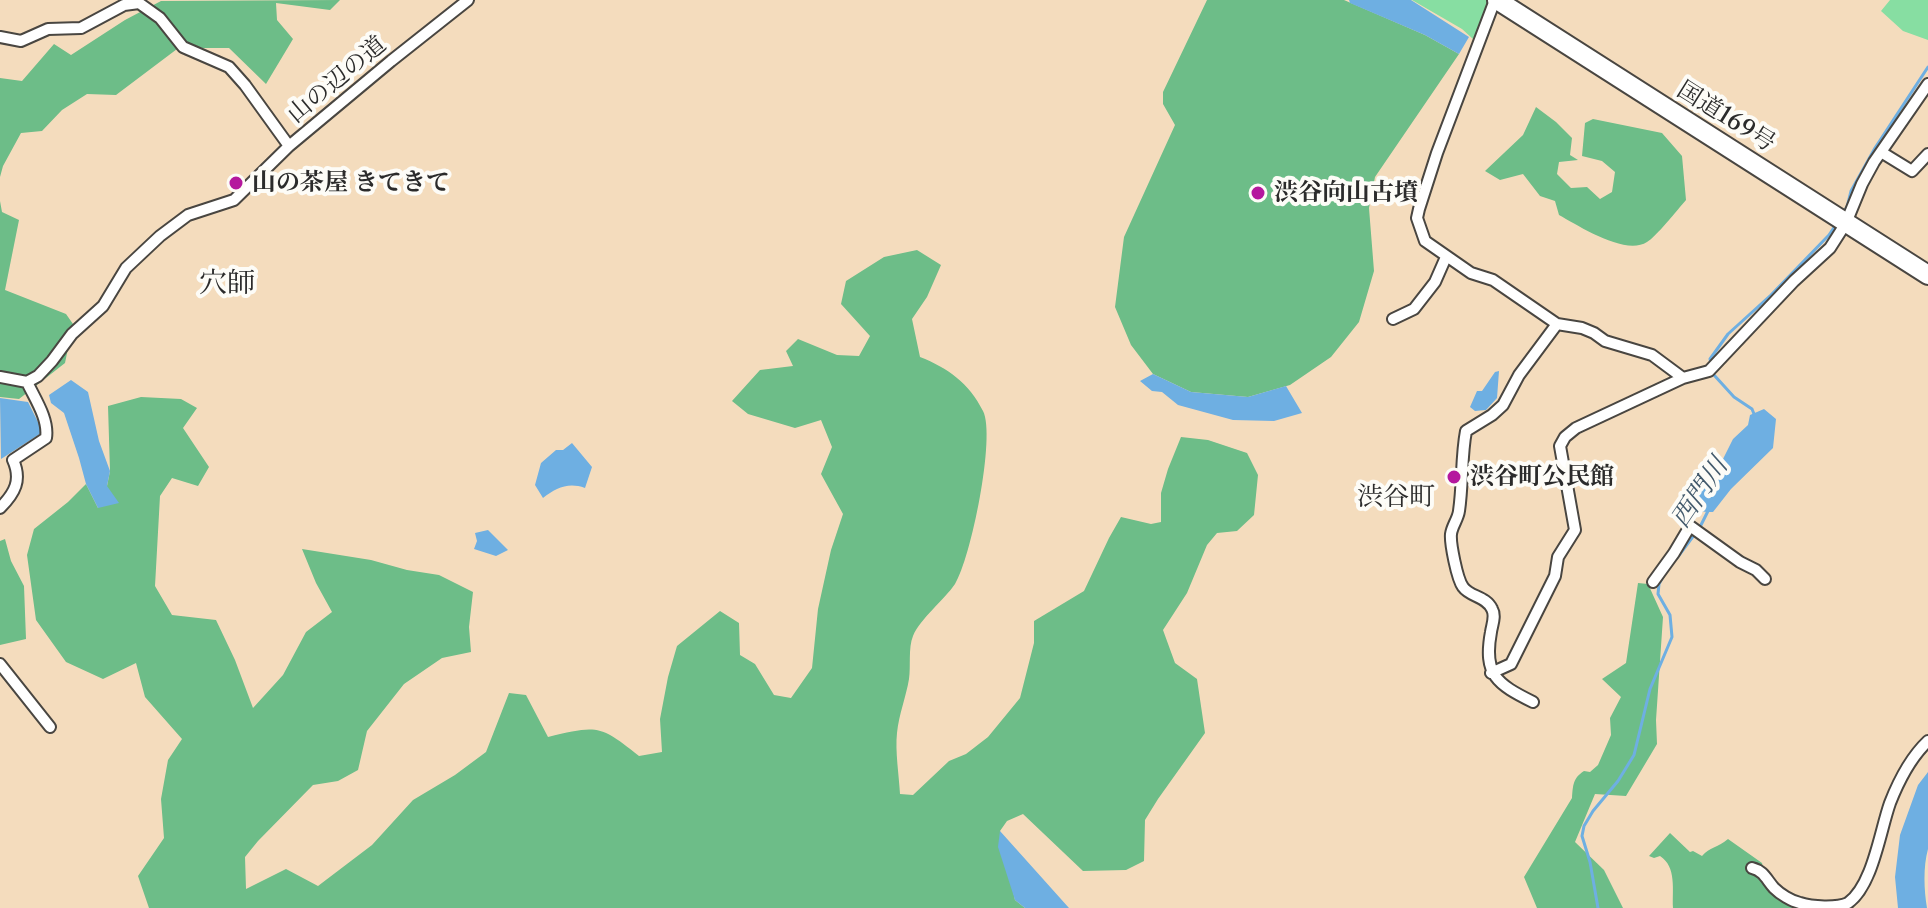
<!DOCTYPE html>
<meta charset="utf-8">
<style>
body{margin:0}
canvas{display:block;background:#f4dcbd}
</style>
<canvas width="1928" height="908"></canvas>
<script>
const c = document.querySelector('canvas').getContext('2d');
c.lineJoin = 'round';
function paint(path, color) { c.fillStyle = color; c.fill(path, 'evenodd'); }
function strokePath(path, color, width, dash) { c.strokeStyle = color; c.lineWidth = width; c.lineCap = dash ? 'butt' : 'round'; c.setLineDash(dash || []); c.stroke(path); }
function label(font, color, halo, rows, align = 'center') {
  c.font = font + ' "Libre Caslon Text","Noto Serif JP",serif'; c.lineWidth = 8; c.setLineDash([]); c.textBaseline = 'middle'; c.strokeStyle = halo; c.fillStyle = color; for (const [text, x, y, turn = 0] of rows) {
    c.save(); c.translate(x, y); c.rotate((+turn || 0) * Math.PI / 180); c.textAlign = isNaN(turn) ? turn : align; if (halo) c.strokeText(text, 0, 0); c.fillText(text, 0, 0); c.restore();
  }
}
paint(new Path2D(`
 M 1412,0 L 1492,0 L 1473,39 L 1462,29 Z
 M 1890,0 L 1928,0 L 1928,40 L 1903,31 L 1881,11 Z`), '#87dea2');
paint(new Path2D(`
 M 340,0 L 330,10 L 276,3 L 277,20 L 293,39 L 266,84 L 229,48 L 202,48 L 185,43 L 116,95 L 87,94 L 62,110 L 42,131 L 21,133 L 3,166 L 0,177 L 0,78 L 22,81 L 54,44 L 71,55 L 125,20 L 161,1 Z
 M 1207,0 L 1344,0 L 1425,35 L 1459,54 L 1375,177 L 1369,208 L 1374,271 L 1359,322 L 1331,357 L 1290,385 L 1248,397 L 1191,392 L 1153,374 L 1131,345 L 1115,307 L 1124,237 L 1175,125 L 1163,104 L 1163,92 Z
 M 1536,107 L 1556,122 L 1572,138 L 1570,155 L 1578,160 L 1559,162 L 1557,174 L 1571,188 L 1587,187 L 1600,199 L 1612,192 L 1615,172 L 1602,161 L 1582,156 L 1585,123 L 1593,119 L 1662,133 L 1682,156 L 1686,200 C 1678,209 1656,237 1647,242 C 1625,256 1579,226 1559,215 L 1555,201 L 1540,196 L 1523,174 L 1500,180 L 1485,171 L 1523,135 Z
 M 0,201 L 2,212 L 19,220 L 5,290 L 66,314 L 73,324 L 65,363 L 19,399 L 0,397 Z
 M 917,250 L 941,265 L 927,297 L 912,319 L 920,357 C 948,368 969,383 983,411 C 996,436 971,559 955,584 C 944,600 920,619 913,636 C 908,648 911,666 909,679 C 906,697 899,714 897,733 C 895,751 899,775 900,794 L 913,795 L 949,761 L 966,754 L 988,737 L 1020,698 L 1034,643 L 1034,621 L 1084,591 L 1109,538 L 1121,517 L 1151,524 L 1161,522 L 1161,493 L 1168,469 L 1181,437 L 1208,440 L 1247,453 L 1258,475 L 1254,515 L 1237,531 L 1217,533 L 1207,545 L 1187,593 L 1163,630 L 1175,663 L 1197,679 L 1205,733 L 1158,799 L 1145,820 L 1144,861 L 1126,870 L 1083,871 L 1023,814 L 1007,821 L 1000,831 L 1015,900 L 1025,908 L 149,908 L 138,876 L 164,838 L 161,799 L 168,760 L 182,739 L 145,697 L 136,663 L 103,679 L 66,662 L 36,620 L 27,555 L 34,529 L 68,502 L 86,484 L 98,508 L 107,486 L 110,471 L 108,406 L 141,397 L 181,399 L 197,408 L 183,428 L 209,467 L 198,486 L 172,478 L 160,496 L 155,586 L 172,615 L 216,620 L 235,660 L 253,708 L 283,675 L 306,632 L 332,612 L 316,583 L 302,549 L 371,560 L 407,570 L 439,575 L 473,592 L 469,627 L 471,652 L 442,658 L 404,684 L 367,731 L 358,770 L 338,781 L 313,785 L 258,841 L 245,857 L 246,889 L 286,869 L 318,886 L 372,845 L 413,800 L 455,775 L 486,752 L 509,693 L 526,695 L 548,737 C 598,725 600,725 639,756 L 662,752 L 660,719 L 668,677 L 677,646 L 720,611 L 739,623 L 740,655 L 755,664 L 774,695 L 791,698 L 812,668 L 818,609 L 831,550 L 843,514 L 821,474 L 832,447 L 821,420 L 795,428 L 748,414 L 732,401 L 760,370 L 793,366 L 786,351 L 798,339 L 837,355 L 859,356 L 870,336 L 841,304 L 846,281 L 884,257 Z
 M 5,539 L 11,561 L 24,586 L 26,639 L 0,645 L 0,541 Z
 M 1638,583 L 1648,584 L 1663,617 L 1656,720 L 1657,744 L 1626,796 L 1595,794 L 1575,842 L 1604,870 L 1623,908 L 1537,908 L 1524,877 L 1572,798 C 1573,785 1573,778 1584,771 L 1590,772 L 1598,765 L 1611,735 L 1610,718 L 1621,697 L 1602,679 L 1626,663 Z
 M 1670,833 L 1690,852 L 1693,851 L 1702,856 C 1710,847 1717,848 1728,839 L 1762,863 L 1769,890 L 1794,908 L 1673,908 C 1672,890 1677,867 1660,856 L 1654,858 L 1649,856 Z`), '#6dbd88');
paint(new Path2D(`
 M 1349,0 L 1411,0 L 1469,37 L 1459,54 L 1425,35 L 1350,3 Z
 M 1499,371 L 1497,398 L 1486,410 L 1475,411 L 1470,407 L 1477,391 L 1482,391 L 1495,372 Z
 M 1153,374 L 1191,392 L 1248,397 L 1286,386 L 1302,413 L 1274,421 L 1233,420 L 1178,405 L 1162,392 L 1152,391 L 1140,381 Z
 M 71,380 L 88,392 L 99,441 L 110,471 L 107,486 L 119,503 L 98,508 L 86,484 L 79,458 L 64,413 L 51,403 L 49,395 Z
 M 0,398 L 28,402 L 43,432 L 1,459 Z
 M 1764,409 L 1776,419 L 1773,448 L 1731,489 L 1713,512 C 1696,513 1695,507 1688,494 L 1716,473 L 1733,439 L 1748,425 L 1750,415 Z
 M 572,443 L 592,467 L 585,488 C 568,482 556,488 543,498 L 535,485 L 541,463 L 556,450 L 563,450 Z
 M 488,530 L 508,550 L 496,556 L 474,549 L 477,541 L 475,533 Z
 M 1928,772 L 1928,849 C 1923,867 1924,890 1927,908 L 1898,908 L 1895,877 L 1900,835 L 1918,785 Z
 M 1000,831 L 1069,908 L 1025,908 L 1015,900 L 998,847 Z`), '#6eafe2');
strokePath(new Path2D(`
 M 1843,213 L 1847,207 L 1851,191 L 1875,148 L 1928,67
 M 1711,364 L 1710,359 L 1728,334 L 1771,295 L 1829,235 L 1835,226
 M 1713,372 L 1714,375 L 1734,397 L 1752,409 L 1754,414
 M 1677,558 L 1700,527 L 1708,511
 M 1598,908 L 1590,862 L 1582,836 L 1584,826 L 1593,811 L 1618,781 L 1634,755 L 1650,689 L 1672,637 L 1670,615 L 1658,594 L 1659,584 L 1665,573`), '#6eafe2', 3);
const street = new Path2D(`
 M 1495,0 L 1437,153 L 1419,209 L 1417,218 L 1425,241 L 1471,273 L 1493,280 L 1557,324 L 1582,328 L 1594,333 L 1605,341 L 1652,355 L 1683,378
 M 0,37 L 21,41 L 48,29 L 81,28 L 124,5 L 139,3 L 160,18 L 183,47 L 229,67 L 245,85 L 289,146
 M 1881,152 L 1912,171 L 1928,154
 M 1393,319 L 1414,309 L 1435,282 L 1446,257
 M 0,377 L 27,382 L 38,376 L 52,361 L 72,334 L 103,306 L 126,268 L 160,236 L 188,215 L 234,200 L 289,146 L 391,61 L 468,0
 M 0,508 C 15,493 22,480 13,460 L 46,438 C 49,419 35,399 27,382
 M 1653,582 L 1674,553 L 1690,526 L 1740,562 L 1756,570 L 1765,579
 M 0,664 L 50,727
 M 1491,673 L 1511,664 L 1555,576 L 1558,557 L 1575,530 L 1560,446 L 1565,437 L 1576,428 L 1683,378 L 1709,371 L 1794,281 L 1830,248 L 1846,223 L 1862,184 L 1874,162 L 1928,84
 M 1533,702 C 1497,684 1483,675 1491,632 C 1492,625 1496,616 1492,609 C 1486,596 1470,597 1463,587 C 1457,579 1450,543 1451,534 C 1452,526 1458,519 1459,511 C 1463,484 1461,457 1466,431 L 1492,415 L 1503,405 L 1519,375 L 1557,324
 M 1752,868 C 1764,871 1766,879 1774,888 C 1780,894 1791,901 1800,903 C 1812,907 1837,908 1848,903 C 1873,885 1880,831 1890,803 C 1899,780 1910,758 1928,741`);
const highway = new Path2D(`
 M 1497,0 L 1928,275`);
strokePath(street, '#494641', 14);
strokePath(highway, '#494641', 22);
strokePath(street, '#fff', 10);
strokePath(highway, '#fff', 18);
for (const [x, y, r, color] of [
 [236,183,8,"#b5179e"],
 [1258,193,8,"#b5179e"],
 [1454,477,8,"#b5179e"]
]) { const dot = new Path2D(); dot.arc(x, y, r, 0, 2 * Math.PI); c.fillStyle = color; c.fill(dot); strokePath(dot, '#fdfcf7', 3); }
label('24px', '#2b2b2b', '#fdfcf7', [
 ["山の辺の道",337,80,-40],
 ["国道169号",1726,117,32]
]);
label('bold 24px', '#2b2b2b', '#fdfcf7', [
 ["山の茶屋 きてきて",252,183],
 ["渋谷向山古墳",1274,193],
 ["渋谷町公民館",1470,477]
], 'left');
label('italic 26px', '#42596b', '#fdfcf7', [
 ["西門川",1700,493,-56]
]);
label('26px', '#2b2b2b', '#fdfcf7', [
 ["渋谷町",1396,497]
]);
label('28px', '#2b2b2b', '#fdfcf7', [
 ["穴師",227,284]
]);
</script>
